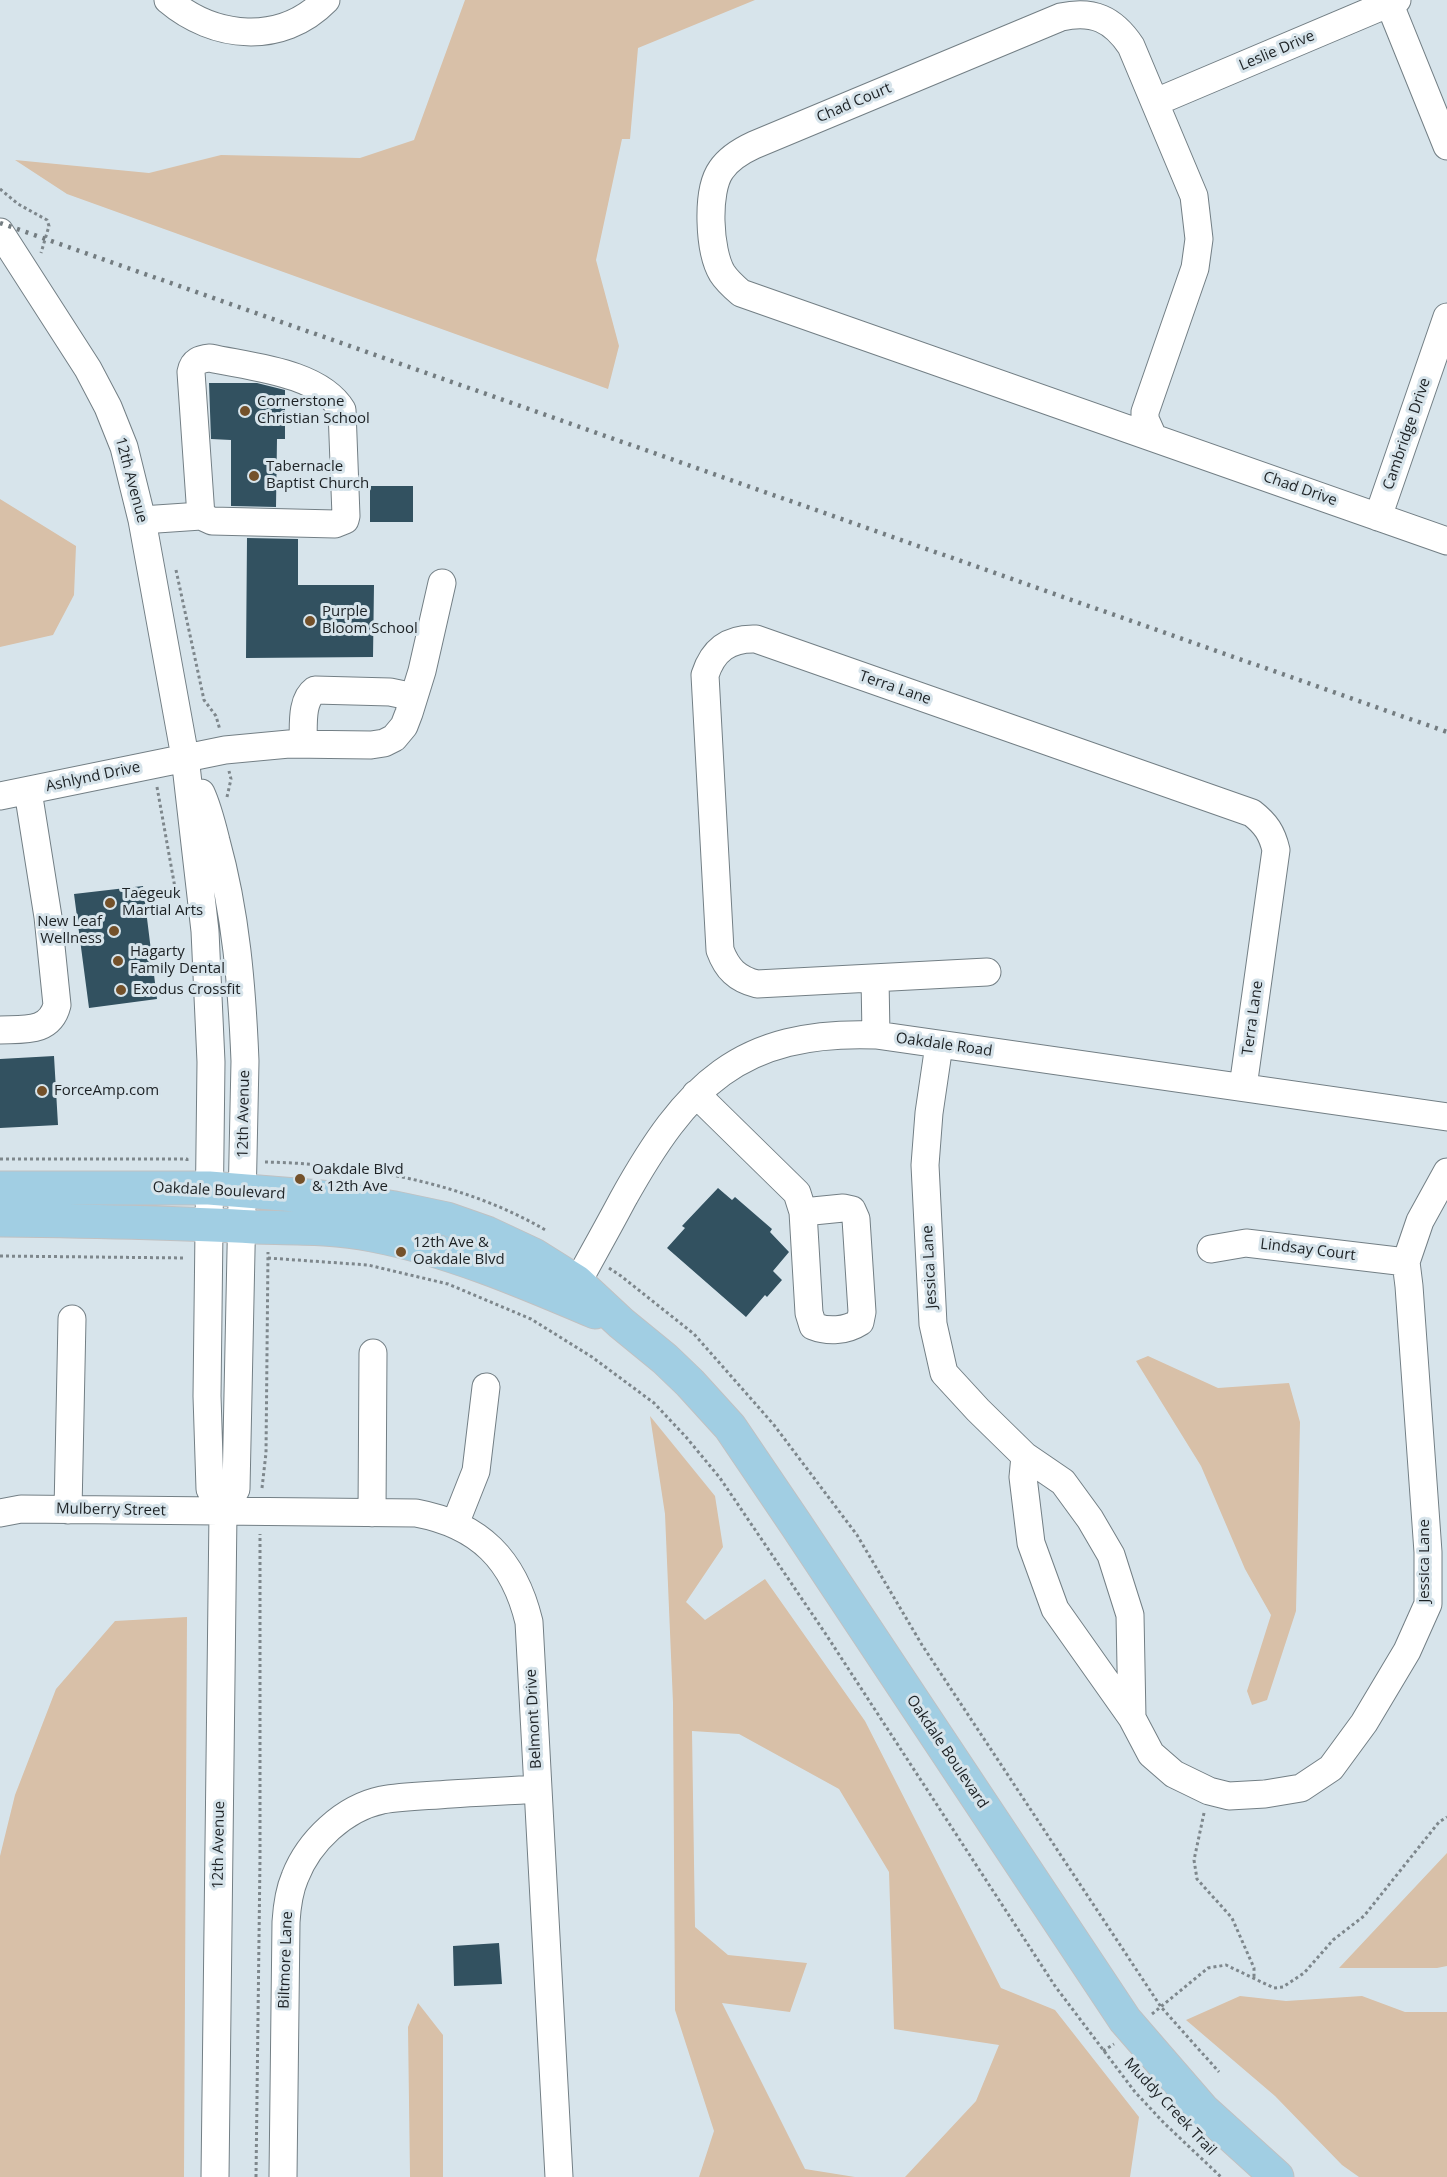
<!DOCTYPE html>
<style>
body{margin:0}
canvas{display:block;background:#d7e4eb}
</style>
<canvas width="1447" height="2177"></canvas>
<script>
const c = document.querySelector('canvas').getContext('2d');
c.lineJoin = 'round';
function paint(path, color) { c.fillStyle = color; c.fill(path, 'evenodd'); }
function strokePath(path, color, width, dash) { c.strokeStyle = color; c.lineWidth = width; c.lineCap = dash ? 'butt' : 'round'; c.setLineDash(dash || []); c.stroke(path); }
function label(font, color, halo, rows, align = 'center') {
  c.font = font + ' "Open Sans",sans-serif'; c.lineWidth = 6; c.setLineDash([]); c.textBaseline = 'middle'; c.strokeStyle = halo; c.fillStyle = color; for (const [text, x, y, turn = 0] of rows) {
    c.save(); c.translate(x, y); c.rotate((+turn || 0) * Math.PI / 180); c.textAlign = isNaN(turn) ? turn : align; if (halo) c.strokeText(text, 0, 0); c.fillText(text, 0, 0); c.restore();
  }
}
paint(new Path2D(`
 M 465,0 L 755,0 L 638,48 L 630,139 L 622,139 L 596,260 L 619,346 L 608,389 L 67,194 L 15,160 L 149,173 L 221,155 L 360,158 L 414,140 Z
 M 0,499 L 76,546 L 74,595 L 53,635 L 0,647 Z
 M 1148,1356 L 1218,1388 L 1289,1383 L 1300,1422 L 1296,1611 L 1267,1700 L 1252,1705 L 1247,1691 L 1271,1615 L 1245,1569 L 1201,1466 L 1136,1361 Z
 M 650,1416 L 715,1496 L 723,1547 L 686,1602 L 705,1620 L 765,1579 L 865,1721 L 1001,1988 L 1055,2010 L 1139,2117 L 1130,2177 L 905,2177 L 976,2101 L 999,2045 L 894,2029 L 889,1872 L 839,1789 L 739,1734 L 692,1731 L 695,1927 L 728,1955 L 807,1963 L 790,2012 L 722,2003 L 805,2169 L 855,2177 L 699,2177 L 714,2131 L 675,2010 L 673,1703 L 665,1514 Z
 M 187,1617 L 184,2177 L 0,2177 L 0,1856 L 15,1795 L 56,1689 L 115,1621 Z
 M 1447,1853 L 1447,1966 L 1437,1968 L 1339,1968 Z
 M 1240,1996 L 1286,2001 L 1362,1996 L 1405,2012 L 1447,2012 L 1447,2177 L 1359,2177 L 1342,2165 L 1275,2096 L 1186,2020 Z
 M 418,2003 L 443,2035 L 443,2177 L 410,2177 L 408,2027 Z`), '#d8c0a8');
paint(new Path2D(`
 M 209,383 L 257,383 L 285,390 L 285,439 L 277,439 L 276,507 L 231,506 L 231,440 L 211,439 Z
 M 370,486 L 413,486 L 413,522 L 370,522 Z
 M 247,538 L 298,539 L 298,585 L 374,585 L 373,657 L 246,658 Z
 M 143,886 L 157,999 L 89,1008 L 74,894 Z
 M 54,1056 L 58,1125 L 0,1128 L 0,1059 Z
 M 718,1188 L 732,1200 L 735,1197 L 772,1229 L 770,1232 L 789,1252 L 773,1271 L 782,1280 L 767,1297 L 765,1295 L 746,1317 L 667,1248 L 685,1228 L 682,1226 Z
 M 499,1943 L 502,1984 L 454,1986 L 453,1946 Z`), '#325160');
const minor = new Path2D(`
 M 168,0 C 214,39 281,46 326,0
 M 1388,0 L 1447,146
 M 1156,102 L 1397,0
 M 0,232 L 88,369 L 108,407 L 124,447 L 142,520 L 185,757 L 205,931 L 211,1062 L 207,1396 L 210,1489 L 223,1512 L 215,2177
 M 1153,437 L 1145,419 L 1145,412 L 1195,268 L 1199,239 L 1194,196 L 1131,46 C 1113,19 1093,10 1061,17 L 754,145 C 741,151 729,158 721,170 C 706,191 709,251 722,273 C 727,281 734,287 741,293 L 1447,541
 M 1378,517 L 1447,317
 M 142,520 L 201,516 L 212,521 L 335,524 L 345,520 L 346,516 L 342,410 C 319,372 251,367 210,358 C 200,359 193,361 191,372 L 201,516
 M 303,744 C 304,728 300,701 315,690 L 390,692 L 414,697
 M 201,793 C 208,808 212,825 216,841 C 236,913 242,987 245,1061 L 236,1489 L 223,1512
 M 0,796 L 225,750 L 289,744 L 371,745 L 384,743 L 394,738 L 404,726 L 409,713 L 422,671 L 442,583
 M 987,972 L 757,984 C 737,979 727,969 720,950 L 705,675 C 713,650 729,638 756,639 L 1252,813 C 1266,824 1272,833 1276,850 L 1243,1087
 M 875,978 L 876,1035
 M 0,1030 C 24,1029 50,1033 57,1005 L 48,917 L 28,791
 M 939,1045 L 929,1113 L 925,1165 L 933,1324 L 944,1373 L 978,1410 L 1025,1456 L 1023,1477 L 1031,1543 L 1055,1609 L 1132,1718 L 1151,1754 L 1174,1774 L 1209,1791 L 1229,1796 L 1265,1794 L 1301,1788 L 1331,1768 L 1364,1723 L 1407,1651 L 1428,1604 L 1428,1552 L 1409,1286 L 1406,1262 L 1420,1221 L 1447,1172
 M 696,1094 L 797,1193 L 803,1212 L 809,1313 L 813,1326 C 828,1332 846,1331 860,1322 L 862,1312 L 856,1219 L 852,1210 L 843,1208 L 803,1212
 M 1211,1249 L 1246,1243 L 1406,1262
 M 568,1300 C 586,1266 605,1233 623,1199 C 686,1086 739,1030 876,1035 L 1447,1117
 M 1025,1456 L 1063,1482 L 1090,1519 L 1111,1555 L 1130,1615 L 1132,1718
 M 68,1510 L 72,1319
 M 0,1513 L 21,1509 L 416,1513 C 480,1525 514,1560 529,1622 L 559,2177
 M 372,1513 L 373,1353
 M 455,1524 L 476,1471 L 486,1387
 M 283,2177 L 286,1922 C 287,1906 289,1891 295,1877 C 309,1841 344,1808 382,1800 C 404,1796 428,1796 451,1794 C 480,1792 509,1791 538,1789`);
const major = new Path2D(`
 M 0,1188 L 209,1188 L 333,1198 L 395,1208 L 447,1219 L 487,1233 L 534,1255 L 577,1282 L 621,1323 L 665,1359 L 690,1383 L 730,1427 L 797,1526 L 1125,2020 L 1203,2110 L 1277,2177
 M 0,1220 C 85,1221 169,1222 254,1227 C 293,1228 334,1227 372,1235 C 450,1250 522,1281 595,1312`);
strokePath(minor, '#737f85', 29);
strokePath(major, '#c0c1c2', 35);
strokePath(new Path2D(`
 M 0,189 L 18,204 L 47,220 L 49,226 L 41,253
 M 176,570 L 204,700 L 216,716 L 220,730
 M 157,787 L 177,899
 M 227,797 L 231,779 L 229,771
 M 0,1159 L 187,1159 L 187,1162
 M 265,1162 C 359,1164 465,1182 547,1231
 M 0,1256 L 186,1258
 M 268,1258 L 368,1265 L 448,1284 L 531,1319 L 592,1357 L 654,1403 L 686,1437 L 720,1478 L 825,1633 L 1055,1986 L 1135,2092 L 1164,2123 L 1221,2177
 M 609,1268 L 621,1276 L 694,1334 L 774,1425 L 857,1535 L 922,1645 L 1161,2007 L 1219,2072
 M 262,1488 L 266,1453 L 268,1252
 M 1204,1813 L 1194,1860 L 1197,1879 L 1232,1918 L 1254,1968 L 1254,1978
 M 1152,2014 L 1208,1968 L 1226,1965 L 1274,1988 L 1283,1987 L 1304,1973 L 1333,1940 L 1364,1916 L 1439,1822 L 1447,1817
 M 1103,2051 L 1114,2044
 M 256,2177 L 260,1859 L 260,1534`), '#7e878c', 3, [3, 3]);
strokePath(minor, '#fff', 27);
strokePath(major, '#a1cee3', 33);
strokePath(new Path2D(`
 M 0,223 L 1447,732`), '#737c80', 4.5, [3, 6]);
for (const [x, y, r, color] of [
 [245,411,6,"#74512a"],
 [254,476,6,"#74512a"],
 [310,621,6,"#74512a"],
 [110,903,6,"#74512a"],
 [114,931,6,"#74512a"],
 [118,961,6,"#74512a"],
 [121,990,6,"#74512a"],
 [42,1091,6,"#74512a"],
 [300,1179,6,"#74512a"],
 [401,1252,6,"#74512a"]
]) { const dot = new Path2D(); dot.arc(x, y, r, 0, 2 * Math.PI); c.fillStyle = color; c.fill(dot); strokePath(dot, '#d7e4eb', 2); }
label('15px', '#1d2225', '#d7e4eb', [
 ["Leslie Drive",1277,51,-23],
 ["Chad Court",854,103,-23],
 ["Cambridge Drive",1407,434,-71],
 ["12th Avenue",131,480,75],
 ["Chad Drive",1300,489,19],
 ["Terra Lane",895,688,19],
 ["Ashlynd Drive",93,777,-12],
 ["Terra Lane",1253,1018,-82],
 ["Oakdale Road",944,1045,8],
 ["12th Avenue",244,1114,-89],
 ["Oakdale Boulevard",219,1191,3],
 ["Lindsay Court",1308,1250,7],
 ["Jessica Lane",930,1267,-93],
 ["Mulberry Street",111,1510,1],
 ["Jessica Lane",1425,1561,-90],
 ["Belmont Drive",534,1719,-93],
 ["Oakdale Boulevard",947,1752,56],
 ["12th Avenue",219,1845,-89],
 ["Biltmore Lane",286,1960,-88],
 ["Muddy Creek Trail",1170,2107,47]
]);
label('15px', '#1d2225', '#d7e4eb', [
 ["Cornerstone",257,402],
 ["Christian School",257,419],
 ["Tabernacle",266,467],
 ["Baptist Church",266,484],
 ["Purple",322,612],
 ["Bloom School",322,629],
 ["Taegeuk",122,894],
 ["Martial Arts",122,911],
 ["New Leaf",102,922,"right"],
 ["Wellness",102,939,"right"],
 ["Hagarty",130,952],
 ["Family Dental",130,969],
 ["Exodus Crossfit",133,990],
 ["ForceAmp.com",54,1091],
 ["Oakdale Blvd",312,1170],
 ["& 12th Ave",312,1187],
 ["12th Ave &",413,1243],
 ["Oakdale Blvd",413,1260]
], 'left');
</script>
